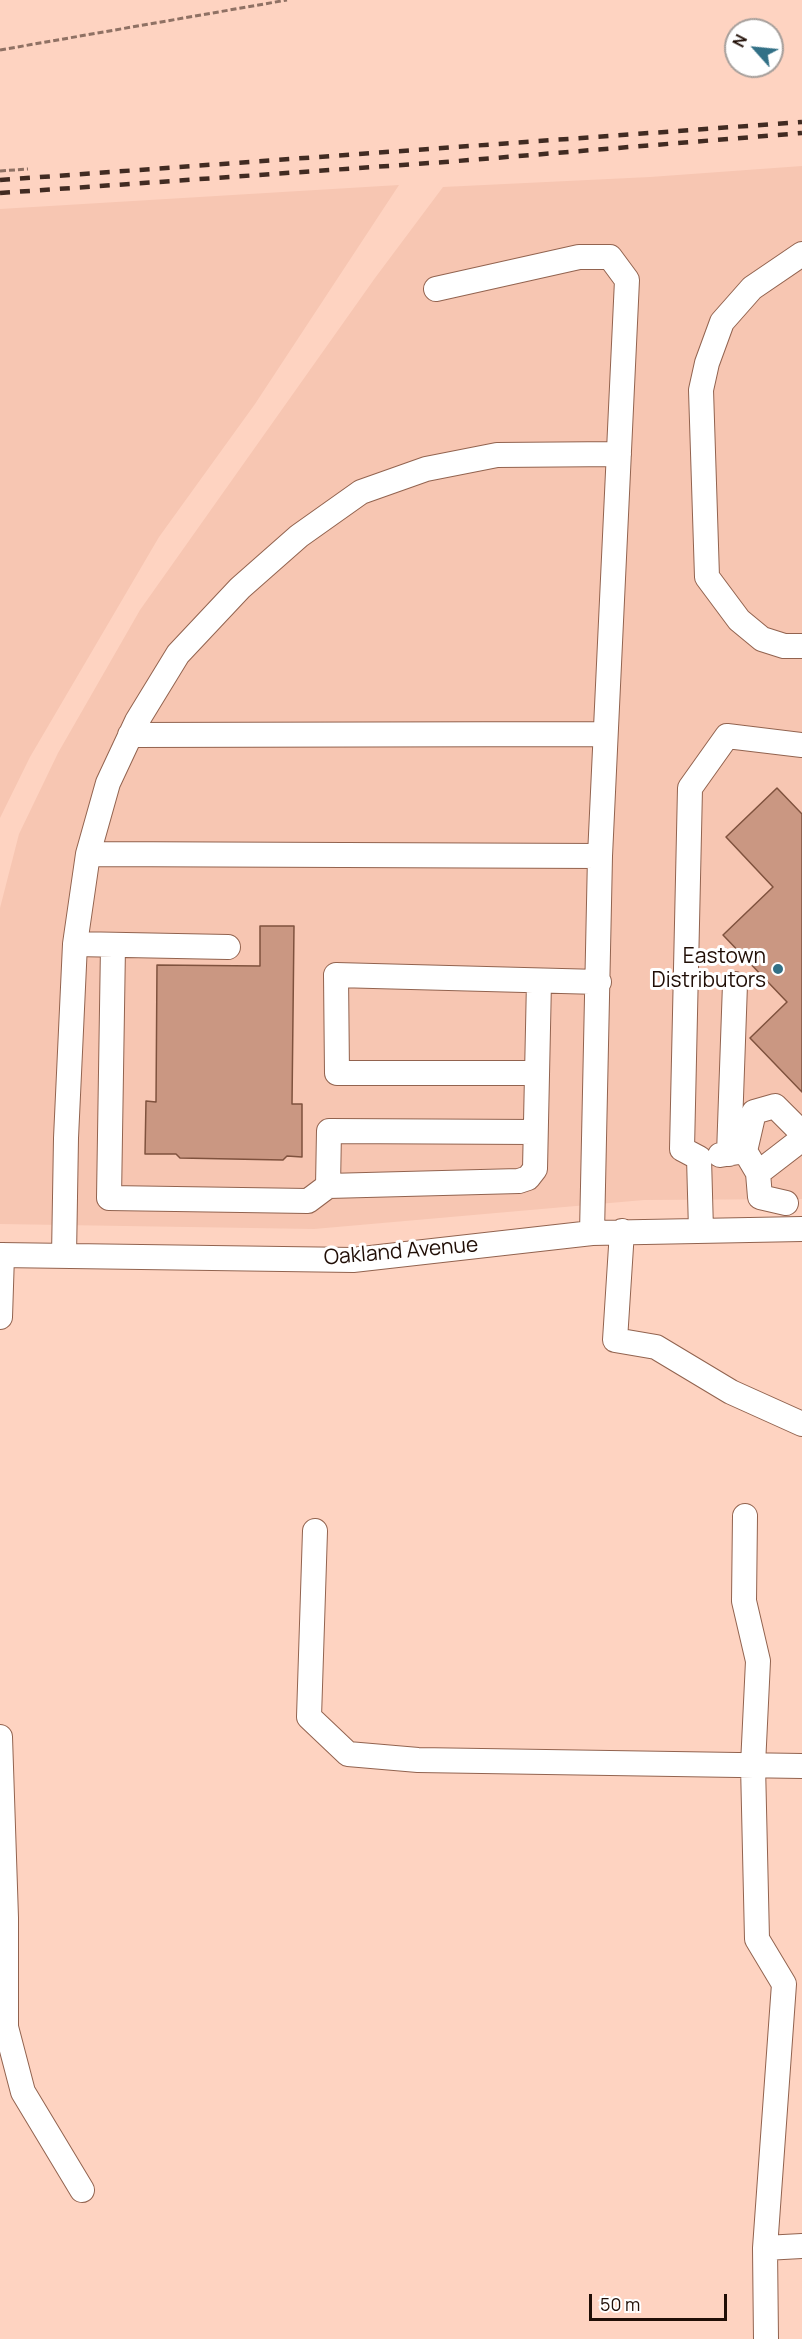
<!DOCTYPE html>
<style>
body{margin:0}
#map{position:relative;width:802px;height:2339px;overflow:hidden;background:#fed3c1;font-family:Manrope,sans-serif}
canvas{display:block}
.north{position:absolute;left:724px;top:18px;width:60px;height:60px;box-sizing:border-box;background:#fff;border:2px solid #a69f9b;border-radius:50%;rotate:297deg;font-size:16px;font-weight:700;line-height:24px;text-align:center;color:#200e06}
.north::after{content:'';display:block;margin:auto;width:21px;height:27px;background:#327086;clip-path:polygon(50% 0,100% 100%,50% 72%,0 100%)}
.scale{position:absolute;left:589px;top:2294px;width:138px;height:27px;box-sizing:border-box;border:3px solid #200e06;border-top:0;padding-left:8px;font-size:18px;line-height:21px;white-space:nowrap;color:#200e06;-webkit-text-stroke:4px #fff;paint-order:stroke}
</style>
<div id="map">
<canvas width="802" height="2339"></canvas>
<div class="north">N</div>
<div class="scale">50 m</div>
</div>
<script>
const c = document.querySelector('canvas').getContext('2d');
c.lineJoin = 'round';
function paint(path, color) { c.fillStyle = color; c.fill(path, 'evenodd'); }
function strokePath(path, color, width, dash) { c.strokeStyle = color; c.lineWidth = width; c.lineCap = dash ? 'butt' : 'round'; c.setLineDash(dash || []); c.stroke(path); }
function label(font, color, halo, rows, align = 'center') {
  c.font = font + ' Manrope,sans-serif'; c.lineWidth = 6; c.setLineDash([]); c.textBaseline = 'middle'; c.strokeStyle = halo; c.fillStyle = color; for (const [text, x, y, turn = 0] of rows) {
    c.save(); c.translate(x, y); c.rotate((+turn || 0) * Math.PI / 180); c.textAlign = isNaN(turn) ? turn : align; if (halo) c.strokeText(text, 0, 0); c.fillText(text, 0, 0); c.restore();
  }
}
paint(new Path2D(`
 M 802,166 L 802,1199 L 644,1200 L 314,1229 L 0,1224 L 0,908 L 19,834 L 58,753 L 140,610 L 375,278 L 443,187 L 650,177 Z
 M 399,185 L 255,404 L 159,537 L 30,757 L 0,818 L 0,209 Z`), '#f7c6b2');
const building = new Path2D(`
 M 777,788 L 802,814 L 802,1092 L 750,1038 L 787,1002 L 723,935 L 773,887 L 726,837 Z
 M 260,926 L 294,926 L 292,1104 L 302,1104 L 302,1157 L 287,1156 L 283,1160 L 180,1158 L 176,1154 L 145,1154 L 146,1101 L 156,1102 L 157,965 L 260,966 Z`);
paint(building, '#ca9782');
strokePath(building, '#7f523e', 1.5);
const minor = new Path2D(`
 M 802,254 L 752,288 L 722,322 L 707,363 L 701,390 L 707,577 L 739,620 L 762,639 L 784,646 L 802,646
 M 436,289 L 579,257 L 610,257 L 627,280 L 600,856
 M 130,735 L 605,734
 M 88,854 L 108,783 L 137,721 L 178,654 L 240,588 L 299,536 L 361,492 L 426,469 L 497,455 L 619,454
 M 75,944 L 228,947
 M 113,946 L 109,1198 L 308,1201 L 328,1186 L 519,1181 L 528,1178 L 535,1169 L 539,981
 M 537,1073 L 337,1073 L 336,975 L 599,982
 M 745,1151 L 758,1173 L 760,1197 L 786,1203
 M 729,1154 L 735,984
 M 720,1155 L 745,1151 L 754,1112 L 775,1106 L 802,1133
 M 758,1173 L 802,1139
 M 328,1186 L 329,1131 L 535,1132
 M 701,1230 L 699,1158 L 682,1149 L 690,788 L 727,736 L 802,745
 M 622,1231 L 615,1340 L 656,1347 L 731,1392 L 802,1424
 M 0,1255 L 353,1260 L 592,1233 L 802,1229
 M 64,1256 L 66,1138 L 75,944 L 88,854 L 600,856 L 592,1233
 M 0,1317 L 2,1255
 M 745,1516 L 744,1601 L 758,1661 L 753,1765 L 757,1939 L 784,1984 L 765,2248 L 766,2339
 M 315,1531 L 309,1717 L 348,1754 L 418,1760 L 802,1766
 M 0,1737 L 6,1918 L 6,2027 L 23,2092 L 82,2190
 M 765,2248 L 802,2246`);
strokePath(minor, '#92634f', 26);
strokePath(new Path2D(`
 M 0,50 L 287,0
 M 0,171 L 28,169`), '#8f7164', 3, [6, 3]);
strokePath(minor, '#fff', 24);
strokePath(new Path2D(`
 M 0,180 L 802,122
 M 0,193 L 445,162 L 802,133`), '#412b22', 4.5, [10, 10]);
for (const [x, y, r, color] of [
 [778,969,6,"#327086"]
]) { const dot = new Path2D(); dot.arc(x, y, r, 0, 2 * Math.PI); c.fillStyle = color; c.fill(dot); strokePath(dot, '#fff', 2); }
label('21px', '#200e06', '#fff', [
 ["Eastown",766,957],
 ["Distributors",766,981]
], 'right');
label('21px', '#200e06', '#fff', [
 ["Oakland Avenue",401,1252,-5]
]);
</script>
